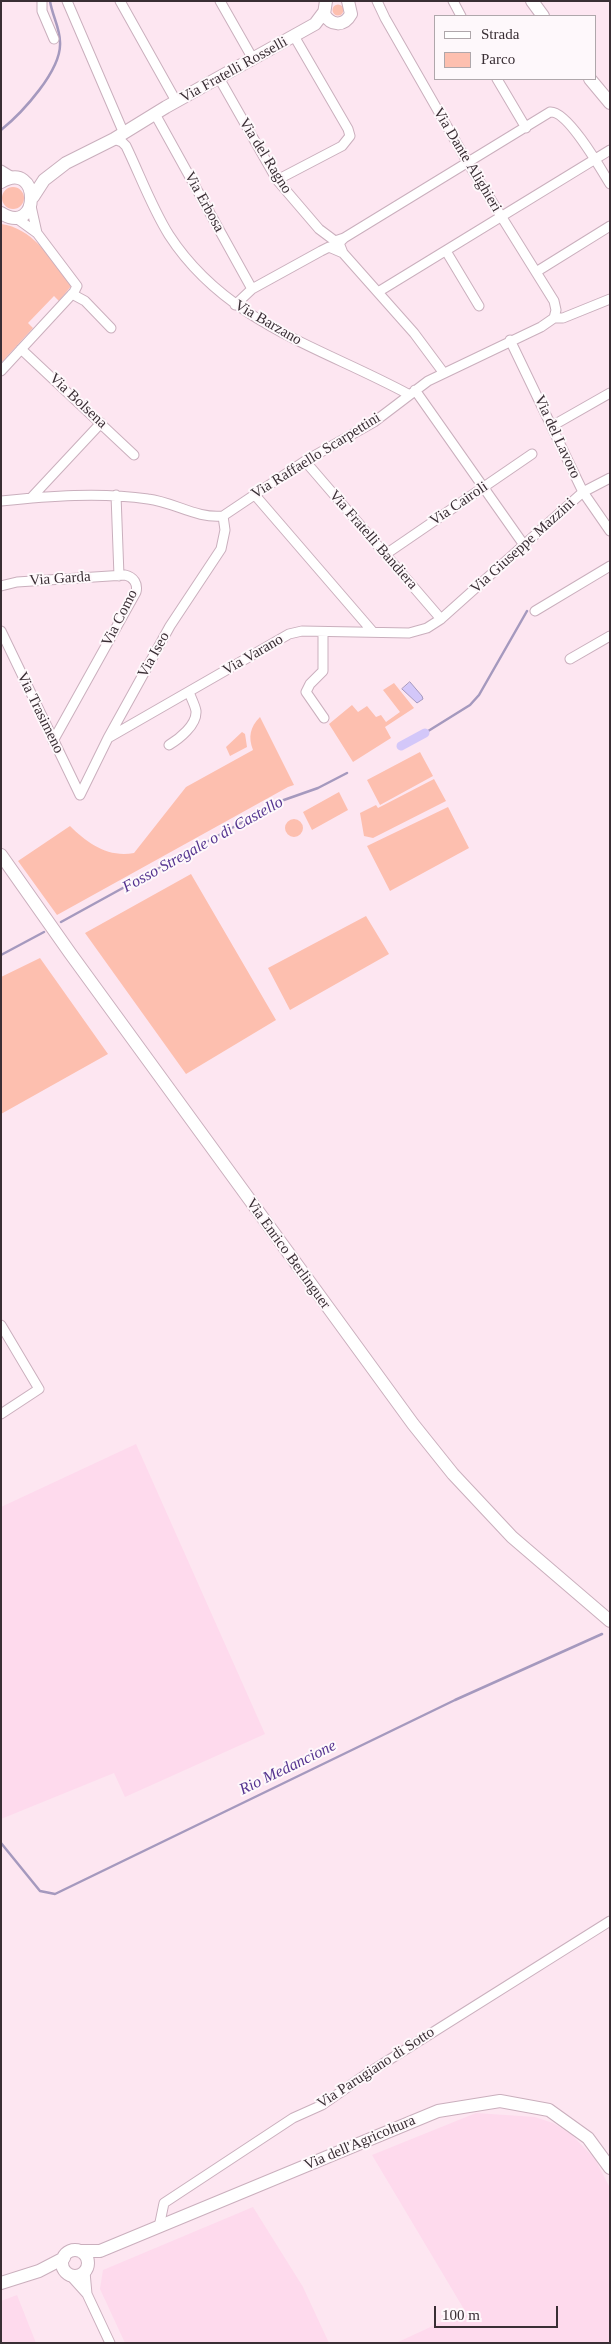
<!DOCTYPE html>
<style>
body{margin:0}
#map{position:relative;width:611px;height:2344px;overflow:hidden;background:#fde6f1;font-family:"Times New Roman",serif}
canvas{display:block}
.frame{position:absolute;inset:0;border:2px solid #392e34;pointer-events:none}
.legend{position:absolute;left:434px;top:15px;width:162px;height:65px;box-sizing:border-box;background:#fef8fb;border:1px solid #afa7ab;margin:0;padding:6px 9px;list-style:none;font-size:15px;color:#392e34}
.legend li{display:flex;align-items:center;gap:10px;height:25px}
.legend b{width:25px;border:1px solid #afa7ab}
.scale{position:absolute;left:434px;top:2306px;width:124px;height:22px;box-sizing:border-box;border:2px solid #392e34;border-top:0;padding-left:6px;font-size:15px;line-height:18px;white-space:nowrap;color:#392e34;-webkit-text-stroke:4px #fef8fb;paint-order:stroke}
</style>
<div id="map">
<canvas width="611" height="2344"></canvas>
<div class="frame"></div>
<ul class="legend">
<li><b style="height:6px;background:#fff"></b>Strada</li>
<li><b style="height:14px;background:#fdbfaf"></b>Parco</li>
</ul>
<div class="scale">100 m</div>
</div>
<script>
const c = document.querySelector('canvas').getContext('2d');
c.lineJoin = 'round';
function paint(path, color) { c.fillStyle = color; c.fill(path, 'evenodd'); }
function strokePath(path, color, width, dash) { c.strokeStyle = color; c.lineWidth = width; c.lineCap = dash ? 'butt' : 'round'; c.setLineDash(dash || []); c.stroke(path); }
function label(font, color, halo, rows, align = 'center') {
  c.font = font + ' "Times New Roman",serif'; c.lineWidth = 4; c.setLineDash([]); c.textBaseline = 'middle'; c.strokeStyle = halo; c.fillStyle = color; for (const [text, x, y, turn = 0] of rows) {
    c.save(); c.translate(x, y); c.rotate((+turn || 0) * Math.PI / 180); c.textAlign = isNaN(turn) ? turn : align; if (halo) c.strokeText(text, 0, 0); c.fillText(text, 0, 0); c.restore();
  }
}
paint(new Path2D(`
 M 136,1444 L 265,1734 L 125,1797 L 114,1773 L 1,1819 L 1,1507 Z
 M 476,2113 L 535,2117 L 553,2123 L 572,2135 L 595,2159 L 610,2188 L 610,2343 L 396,2343 L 465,2311 L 372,2155 Z
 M 253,2207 L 303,2287 L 329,2343 L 125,2343 L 100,2289 L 103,2270 Z
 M 17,2295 L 36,2343 L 1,2343 L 1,2301 Z`), '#fedaed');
paint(new Path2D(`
 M332.5 10a5.5 5.5 0 1 1 11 0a5.5 5.5 0 1 1-11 0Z
 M2 198a11 11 0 1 1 22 0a11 11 0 1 1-22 0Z
 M 1,224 C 32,228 49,257 69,279 L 72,285 L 59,301 L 54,296 L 28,323 L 33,328 L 1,363 Z
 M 394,683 L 414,708 L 385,727 L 391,738 L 353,762 L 329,724 L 352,705 L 358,712 L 367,706 L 376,717 L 381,715 L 386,722 L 400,712 L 383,690 Z
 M 260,717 L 294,785 L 288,787 L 57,915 L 18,861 L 70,826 C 87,843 108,858 134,853 L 186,787 L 253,750 C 248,737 250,727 260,717 Z
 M 242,732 L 245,734 L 247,747 L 230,756 L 226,747 Z
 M 420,752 L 433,776 L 380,805 L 367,780 Z
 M 434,779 L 446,801 L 373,838 L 364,836 L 360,813 L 376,805 L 378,808 Z
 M 339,792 L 348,810 L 312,830 L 303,812 Z
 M 448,807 L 469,848 L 390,891 L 367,846 Z
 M285 828a9 9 0 1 1 18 0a9 9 0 1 1-18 0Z
 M 191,874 L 276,1020 L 186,1074 L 85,933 Z
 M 366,916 L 389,954 L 290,1010 L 268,968 Z
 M 40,958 L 108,1054 L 1,1114 L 1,977 Z`), '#fdbfaf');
const water = new Path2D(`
 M 410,682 L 422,696 L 423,699 L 417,703 L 402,689 Z`);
paint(water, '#d3c7f9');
strokePath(water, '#a599be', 1);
strokePath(new Path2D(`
 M 1,130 C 22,113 62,70 60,42 C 60,28 52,15 50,1
 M 425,733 L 470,705 L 479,695 L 527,611
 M 61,922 L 281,801 L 318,788 L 347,773
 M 1,955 L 44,932
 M 1,1843 L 40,1891 L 55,1894 L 455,1700 L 602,1634`), '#a599be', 2.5);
strokePath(new Path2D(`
 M 401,746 L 425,733`), '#d3c7f9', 9);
const street = new Path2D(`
 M 42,1 L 42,11 L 54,39
 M 67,1 L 122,129
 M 120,1 L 176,101
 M 220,1 L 253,59
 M 377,1 L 385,18 L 468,163 L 554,301 L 556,310 L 554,318
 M 453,1 L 461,16
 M 219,78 L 277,180 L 319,229 L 335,241 L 344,238 L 550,112 C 567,110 601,169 610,184
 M 497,79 L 526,128
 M 155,114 L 252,289
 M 114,139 L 122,142 L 126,146 C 140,175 152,208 169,235 C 226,323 321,347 408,394
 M 1,170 L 14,178
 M 277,180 L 342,146 L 350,136 L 348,129 L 294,36
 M 31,206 L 37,233
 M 344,238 L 339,243 L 343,253 L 414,333 L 443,372
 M 446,251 L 479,306
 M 536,272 L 610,226
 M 378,292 L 610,150
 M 72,294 L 85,301 L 111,328
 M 235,305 L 252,289 L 321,251 L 329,247 L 343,253
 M 510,340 L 583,492 L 610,531
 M 21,349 L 134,455
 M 1,371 L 74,292 L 77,286 L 37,233 L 15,217
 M 415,390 L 524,545
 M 552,426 L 610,393
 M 305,461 L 441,619
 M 254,494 L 373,632
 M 116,495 L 119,576
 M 31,498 L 101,423
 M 1,501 C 49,496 100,492 148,499 C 174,502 197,519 223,516 L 305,461 L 374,422 L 428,381 L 541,327 L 554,318 L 563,318 L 610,299
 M 386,554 L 532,454
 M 1,586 L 17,582 L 125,575 C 134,577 138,584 136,592 L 53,741
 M 535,611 L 610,566
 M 1,631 L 80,795
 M 323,632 L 323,671 L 310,684 L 306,692 L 324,718
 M 570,659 L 610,636
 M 108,738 L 289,634 L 302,631 L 409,633 L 427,628 L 441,619 L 583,492 L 610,478
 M 169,745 C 179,739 197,725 196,711 C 195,705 191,698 189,692
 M 80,795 L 108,738 L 170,626 L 221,549 L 225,530 L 223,516
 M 1,1325 L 39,1389 L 1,1414
 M 159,2227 L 164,2203 L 293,2118 L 322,2105 L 365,2075 L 610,1921
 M 85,2272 L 87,2294
 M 69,2274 L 87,2294 L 110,2343`);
const secondary = new Path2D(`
 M 326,1 L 324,14 C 331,26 344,27 351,14 L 348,1
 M 532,1 L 543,16
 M 590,79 L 610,103
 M 1,182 C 41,158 41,238 1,213
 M 33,197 L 44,180 L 66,163 L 114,139 L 166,107 L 315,24 L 324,12
 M 1,855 L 70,953 L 413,1424 L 453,1474 L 512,1537 L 610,1621
 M62 2263a13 13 0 1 1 26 0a13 13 0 1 1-26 0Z
 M 80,2251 L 100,2251 L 438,2111 L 500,2101 L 549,2110 L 588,2138 L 610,2168
 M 1,2283 L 39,2271 L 64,2258`);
strokePath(street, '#caafbd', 11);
strokePath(secondary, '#caafbd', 14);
strokePath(street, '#fff', 9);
strokePath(secondary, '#fff', 12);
label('15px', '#392e34', '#fef8fb', [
 ["Via Fratelli Rosselli",234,70,-29],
 ["Via del Ragno",265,156,58],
 ["Via Dante Alighieri",467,160,59],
 ["Via Erbosa",204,202,61],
 ["Via Barzano",268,323,30],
 ["Via Bolsena",78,401,43],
 ["Via del Lavoro",557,437,65],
 ["Via Raffaello Scarpettini",316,456,-32],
 ["Via Cairoli",459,504,-34],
 ["Via Fratelli Bandiera",373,540,49],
 ["Via Giuseppe Mazzini",523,546,-42],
 ["Via Garda",60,579,-4],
 ["Via Como",120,618,-63],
 ["Via Iseo",154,655,-61],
 ["Via Varano",253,655,-30],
 ["Via Trasimeno",40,713,64],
 ["Via Enrico Berlinguer",288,1254,54],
 ["Via Parugiano di Sotto",376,2068,-33],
 ["Via dell'Agricoltura",360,2143,-23]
]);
label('italic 16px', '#553490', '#fef8fb', [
 ["Fosso Stregale o di Castello",203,845,-29],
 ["Rio Medancione",288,1768,-26]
]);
</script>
